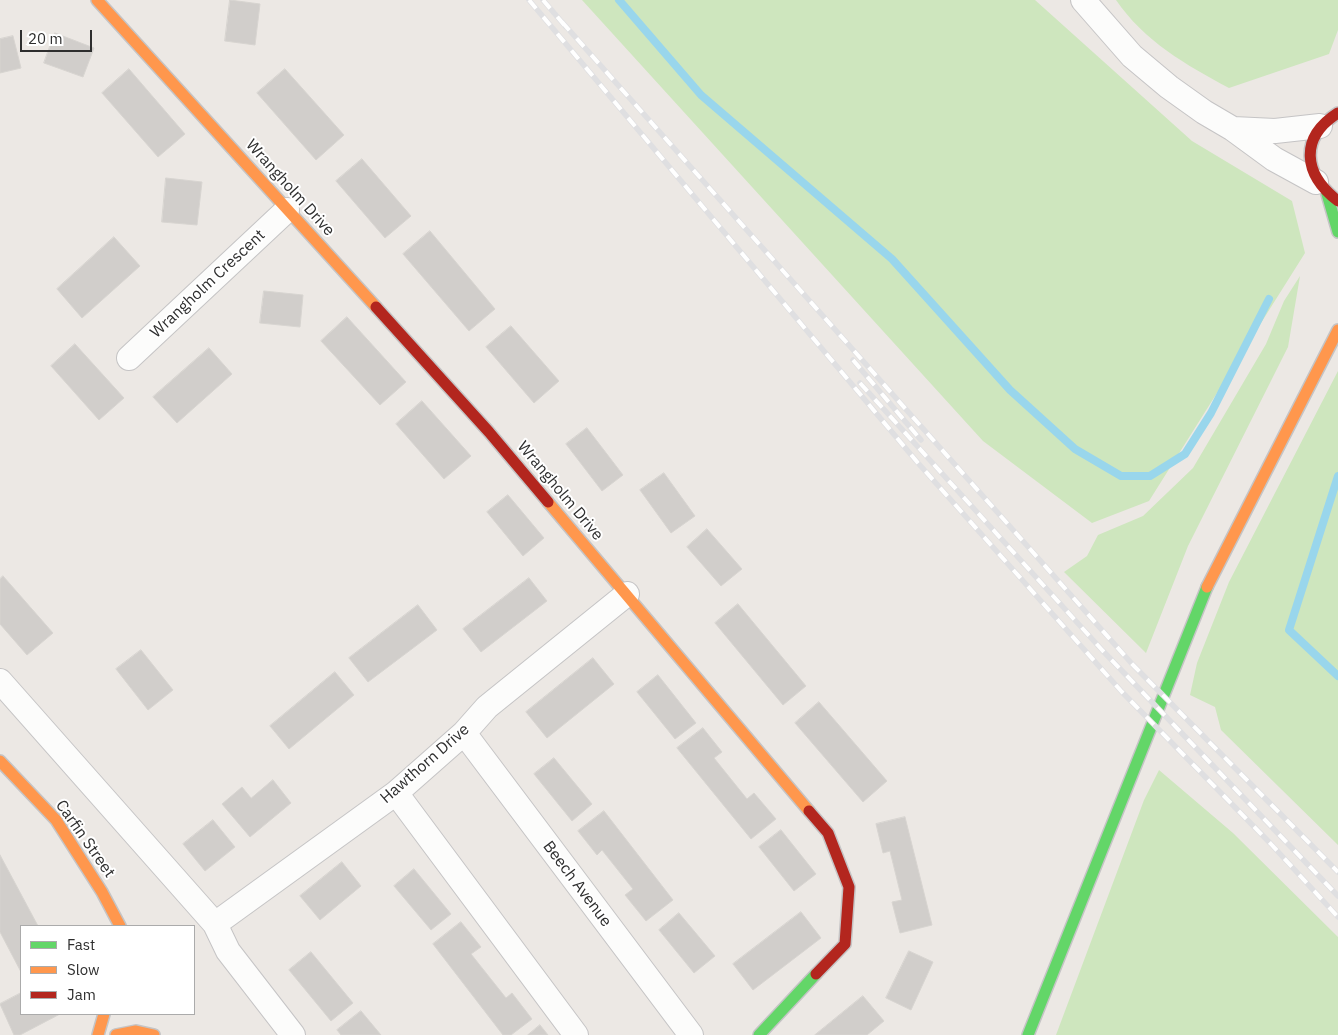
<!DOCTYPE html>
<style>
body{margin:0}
#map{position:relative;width:1338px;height:1035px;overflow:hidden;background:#ece8e4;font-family:"IBM Plex Sans",sans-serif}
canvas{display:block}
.legend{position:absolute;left:20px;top:925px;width:175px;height:90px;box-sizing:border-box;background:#fff;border:1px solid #ababab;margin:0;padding:6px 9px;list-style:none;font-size:15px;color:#2e2e2e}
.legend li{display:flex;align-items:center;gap:10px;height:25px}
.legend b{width:25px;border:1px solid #ababab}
.scale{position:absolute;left:20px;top:30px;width:72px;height:22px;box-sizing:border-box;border:2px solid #2e2e2e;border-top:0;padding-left:6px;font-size:15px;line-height:18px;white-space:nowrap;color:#2e2e2e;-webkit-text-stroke:4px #fff;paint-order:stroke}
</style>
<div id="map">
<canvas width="1338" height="1035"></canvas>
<ul class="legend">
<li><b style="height:6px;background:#63d668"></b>Fast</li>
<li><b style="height:6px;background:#ff974d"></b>Slow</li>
<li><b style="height:6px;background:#b3261e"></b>Jam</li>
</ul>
<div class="scale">20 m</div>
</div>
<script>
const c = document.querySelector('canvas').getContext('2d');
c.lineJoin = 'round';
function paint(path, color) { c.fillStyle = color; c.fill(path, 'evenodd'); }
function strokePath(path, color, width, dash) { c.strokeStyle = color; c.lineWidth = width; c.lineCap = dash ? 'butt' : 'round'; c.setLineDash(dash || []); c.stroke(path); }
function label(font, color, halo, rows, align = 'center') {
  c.font = font + ' "IBM Plex Sans",sans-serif'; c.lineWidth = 4; c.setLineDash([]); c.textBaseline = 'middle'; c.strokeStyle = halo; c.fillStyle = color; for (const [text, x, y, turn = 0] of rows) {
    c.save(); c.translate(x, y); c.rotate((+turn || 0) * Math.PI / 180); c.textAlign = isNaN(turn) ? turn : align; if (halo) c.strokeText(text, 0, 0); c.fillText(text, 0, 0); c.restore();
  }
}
paint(new Path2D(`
 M 582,0 L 1035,0 L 1192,141 L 1292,201 L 1305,253 L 1149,501 L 1092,523 L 983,441 Z
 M 1116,0 L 1338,0 L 1338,30 L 1329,54 L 1229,88 C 1186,65 1144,41 1116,0 Z
 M 1300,276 L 1288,347 L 1188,546 L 1146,653 L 1064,572 L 1087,556 L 1098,535 L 1143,516 L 1193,468 L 1266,344 L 1284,301 Z
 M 1338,371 L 1338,845 L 1221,730 L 1215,707 L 1190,695 L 1197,663 L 1229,582 Z
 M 1159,770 L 1233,833 L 1338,937 L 1338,1035 L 1056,1035 L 1144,800 Z`), '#cee6be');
strokePath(new Path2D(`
 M 619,0 L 701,95 L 892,259 L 1010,390 L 1075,449 L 1121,476 L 1150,476 L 1185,454 L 1211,413 L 1269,299
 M 1338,476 L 1289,630 L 1338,676`), '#99d6ec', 8);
const building = new Path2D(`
 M 230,0 L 260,4 L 255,45 L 225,41 Z
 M 55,33 L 94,48 L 83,77 L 44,63 Z
 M 13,36 L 21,68 L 0,73 L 0,39 Z
 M 129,69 L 185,134 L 158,157 L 102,93 Z
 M 285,69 L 344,135 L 316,160 L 257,93 Z
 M 362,159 L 411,216 L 385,238 L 336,181 Z
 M 166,178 L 202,182 L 197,225 L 162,222 Z
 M 430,231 L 495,309 L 469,331 L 403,254 Z
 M 114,237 L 140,266 L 82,318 L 57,289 Z
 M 264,291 L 303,295 L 300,327 L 260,323 Z
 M 347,317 L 406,382 L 380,405 L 321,341 Z
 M 511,326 L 559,381 L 534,403 L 486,347 Z
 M 75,344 L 124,398 L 99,420 L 51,366 Z
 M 209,348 L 232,374 L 177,423 L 153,397 Z
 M 422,401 L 471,456 L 444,479 L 396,424 Z
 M 587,428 L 623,475 L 602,491 L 566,444 Z
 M 664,473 L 695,516 L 671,533 L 640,490 Z
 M 508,495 L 544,538 L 523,556 L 487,512 Z
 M 707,529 L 742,569 L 721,586 L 687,547 Z
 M 3,576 L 53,633 L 27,655 L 0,624 L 0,579 Z
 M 529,578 L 547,601 L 481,652 L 463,629 Z
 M 738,604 L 806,686 L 783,705 L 715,623 Z
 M 418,605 L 437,630 L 368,682 L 349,658 Z
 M 141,650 L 173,690 L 148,710 L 116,669 Z
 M 593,658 L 614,684 L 547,738 L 526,712 Z
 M 335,672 L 354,695 L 289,749 L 270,726 Z
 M 658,675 L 696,723 L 675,739 L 637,692 Z
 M 819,702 L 887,781 L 863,802 L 795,723 Z
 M 703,728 L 722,752 L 714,758 L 747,799 L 754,793 L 776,819 L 751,839 L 677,748 Z
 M 554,758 L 592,804 L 572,821 L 534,774 Z
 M 273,780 L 291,803 L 250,837 L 222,804 L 242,787 L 251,798 Z
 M 604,811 L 673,900 L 646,921 L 625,895 L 633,889 L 602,850 L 597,855 L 578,831 Z
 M 905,817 L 932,925 L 900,933 L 892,902 L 902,900 L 890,851 L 883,853 L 876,824 Z
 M 213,820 L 235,847 L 205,871 L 183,844 Z
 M 781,830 L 816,874 L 794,891 L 759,847 Z
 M 0,855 L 38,926 L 21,926 L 21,972 L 0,932 Z
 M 342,862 L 361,886 L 320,920 L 300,896 Z
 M 414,869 L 451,914 L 431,930 L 394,886 Z
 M 801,912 L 821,938 L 753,990 L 733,964 Z
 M 679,913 L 715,956 L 694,973 L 659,930 Z
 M 461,922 L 481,947 L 471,954 L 506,998 L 512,993 L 532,1019 L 511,1035 L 503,1035 L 433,944 Z
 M 909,951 L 933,962 L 911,1010 L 886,998 Z
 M 311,952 L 353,1003 L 331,1021 L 289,970 Z
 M 21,993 L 21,1014 L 60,1014 L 20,1035 L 14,1035 L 0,1004 Z
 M 863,996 L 884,1021 L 867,1035 L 815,1035 Z
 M 361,1011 L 381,1035 L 341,1035 L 337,1030 Z
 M 540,1025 L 548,1035 L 528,1035 Z`);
paint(building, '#d1cecb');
strokePath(building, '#d7d4d0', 1);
const street = new Path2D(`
 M 1083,0 L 1132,56 L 1169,87 L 1204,112 L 1233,129 L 1274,159 L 1316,182
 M 1233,129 L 1275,131 L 1320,126
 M 129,358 L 287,210
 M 0,681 L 215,924 L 228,951 L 293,1035
 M 464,733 L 691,1035
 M 396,793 L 576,1035
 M 215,924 L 396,793 L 464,733 L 487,707 L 627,594`);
const fast = new Path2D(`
 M 1327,194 L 1338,232
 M 759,1035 L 816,974
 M 1028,1035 L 1207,587`);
const slow = new Path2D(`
 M 97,0 L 376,307
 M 548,502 L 809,811
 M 1207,587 L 1338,330
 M 0,761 L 56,820 L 102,892 L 120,926
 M 98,1035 L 104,1014
 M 116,1035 L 136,1031 L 154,1035`);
const jam = new Path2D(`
 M 1338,113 C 1299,138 1303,174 1338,201
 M 376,307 L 489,432 L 548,502
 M 809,811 L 828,833 L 849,887 L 845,944 L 816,974`);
strokePath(street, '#c5c4c5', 26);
strokePath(fast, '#c5c4c5', 14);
strokePath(slow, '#c5c4c5', 14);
strokePath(jam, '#c5c4c5', 14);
strokePath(street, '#fcfcfb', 24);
strokePath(fast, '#63d668', 11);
strokePath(slow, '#ff974d', 11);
strokePath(jam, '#b3261e', 11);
const rail = new Path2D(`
 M 529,0 L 918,463 L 1122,692 L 1270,843 L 1338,917
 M 543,0 L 566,27
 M 562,22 L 1133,665 L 1338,872
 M 853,360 L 921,440
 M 860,383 L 1103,651 L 1338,896`);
strokePath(rail, '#dfdfe1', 5.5);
strokePath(rail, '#fff', 4, [11]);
label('16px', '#2e2e2e', '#fff', [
 ["Wrangholm Drive",290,188,48],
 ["Wrangholm Crescent",208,284,-43],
 ["Wrangholm Drive",560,491,50],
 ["Hawthorn Drive",425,764,-41],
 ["Carfin Street",85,839,55],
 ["Beech Avenue",577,884,53]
]);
</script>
